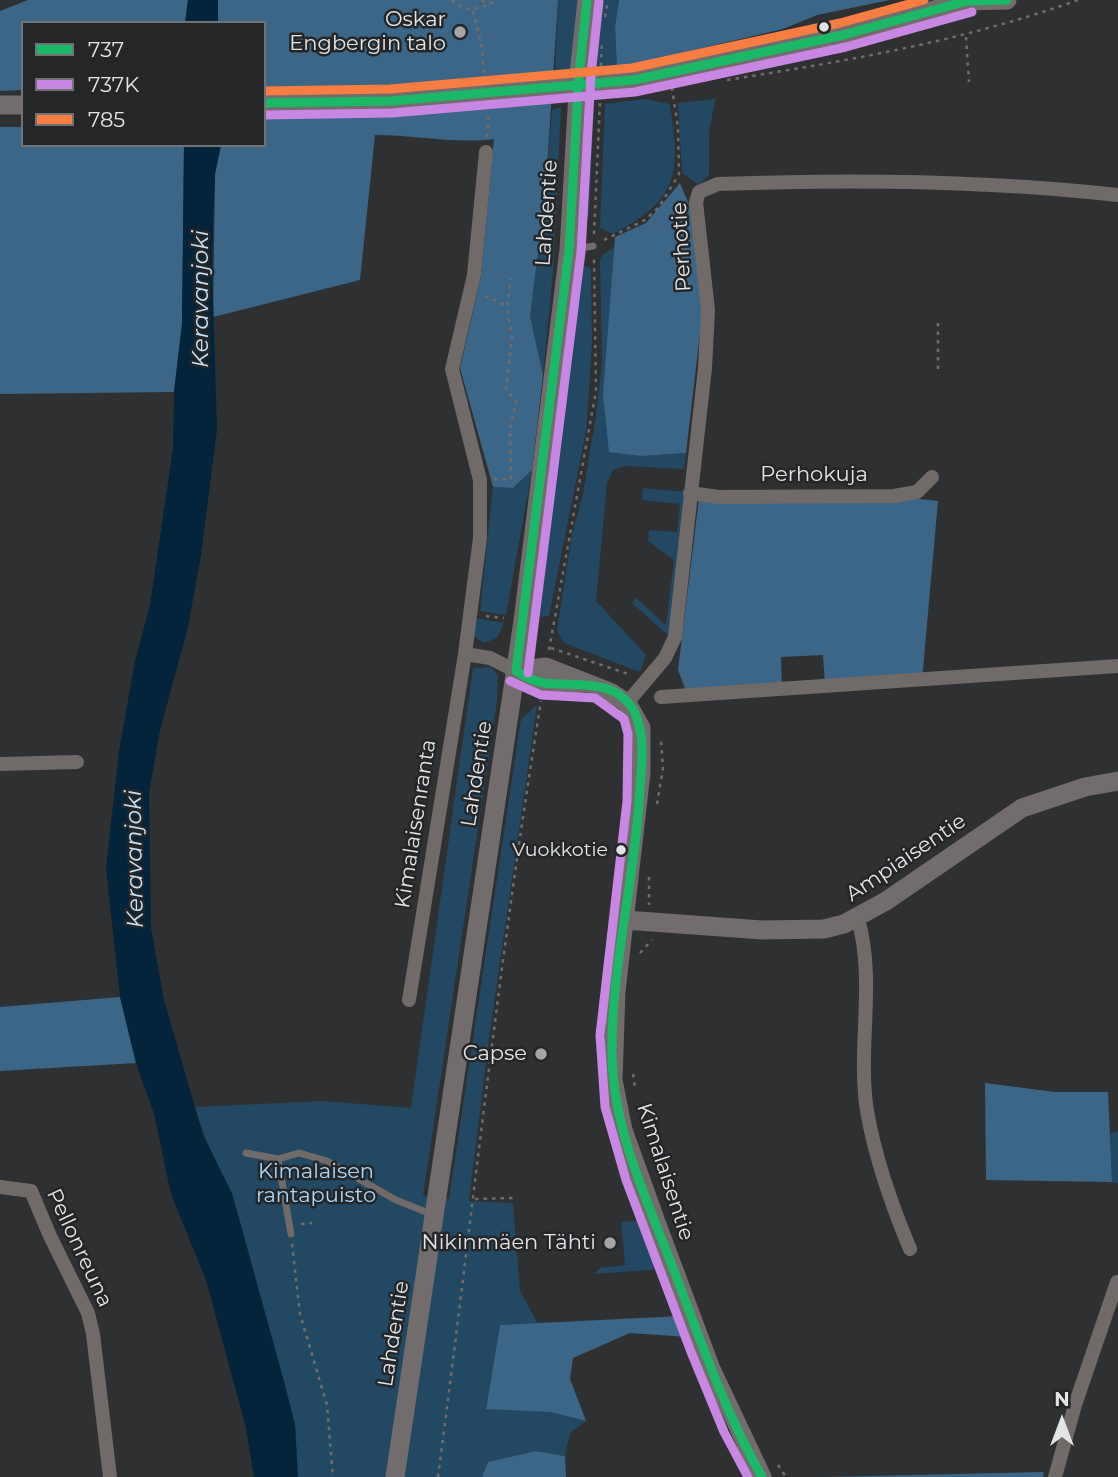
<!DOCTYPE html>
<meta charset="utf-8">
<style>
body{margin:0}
#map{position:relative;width:1118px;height:1477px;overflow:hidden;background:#2f3031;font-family:Montserrat,sans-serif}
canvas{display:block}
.legend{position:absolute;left:21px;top:21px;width:245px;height:126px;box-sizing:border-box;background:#242628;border:2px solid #707274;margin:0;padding:9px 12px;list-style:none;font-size:21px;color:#e3e4e6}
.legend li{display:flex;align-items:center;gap:14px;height:35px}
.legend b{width:35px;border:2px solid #707274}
.north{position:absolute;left:1027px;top:1386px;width:70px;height:70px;-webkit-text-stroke:5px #242628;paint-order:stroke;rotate:0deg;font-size:19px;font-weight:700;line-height:28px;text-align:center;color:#e3e4e6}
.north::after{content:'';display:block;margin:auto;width:24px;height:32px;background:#e3e4e6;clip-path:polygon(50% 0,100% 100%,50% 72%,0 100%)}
</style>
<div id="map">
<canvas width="1118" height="1477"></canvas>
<ul class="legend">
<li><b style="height:9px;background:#1ab867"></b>737</li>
<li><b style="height:9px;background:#c787e3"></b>737K</li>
<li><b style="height:9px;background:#f77d43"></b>785</li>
</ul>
<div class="north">N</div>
</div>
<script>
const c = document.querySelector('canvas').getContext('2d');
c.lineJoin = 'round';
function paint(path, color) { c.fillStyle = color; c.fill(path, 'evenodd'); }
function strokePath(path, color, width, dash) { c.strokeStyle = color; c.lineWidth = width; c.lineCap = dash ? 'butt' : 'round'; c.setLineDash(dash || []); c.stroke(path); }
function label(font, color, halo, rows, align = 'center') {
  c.font = font + ' Montserrat,sans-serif'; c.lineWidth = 5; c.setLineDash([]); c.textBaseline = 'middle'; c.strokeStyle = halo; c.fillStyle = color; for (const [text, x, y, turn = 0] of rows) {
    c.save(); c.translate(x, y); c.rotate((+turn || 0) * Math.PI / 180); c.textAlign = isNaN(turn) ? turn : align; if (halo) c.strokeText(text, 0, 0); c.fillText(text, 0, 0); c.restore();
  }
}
paint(new Path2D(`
 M 558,0 L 619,0 L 615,27 L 617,68 L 555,74 Z
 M 644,99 L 670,104 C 680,174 680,199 613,234 L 600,228 L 605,104 Z
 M 715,99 L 709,133 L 709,175 L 699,185 L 682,173 L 678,103 Z
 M 594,103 L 589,217 L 586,218 L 582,211 L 590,104 Z
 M 561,107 L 553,272 L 543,375 L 530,316 L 545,198 L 552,110 Z
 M 614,248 L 609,325 L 642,456 L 686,453 L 684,469 L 624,466 L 613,470 L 607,483 L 596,601 L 646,655 L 640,672 L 564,643 L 557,630 L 572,534 L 583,494 L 596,416 L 602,363 L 600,260 L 602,255 Z
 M 585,266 L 591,268 L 592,345 L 586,432 L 549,616 L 540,617 L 580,271 Z
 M 532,470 L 506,615 L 480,611 L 493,487 L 513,488 Z
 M 643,488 L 686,492 L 670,637 L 632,603 L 636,598 L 666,625 L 674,560 L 648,541 L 649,530 L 677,532 L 680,504 L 642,500 Z
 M 475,618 L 504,623 L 497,638 L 484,643 L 472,635 Z
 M 491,667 L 498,676 L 497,701 L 423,1196 L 449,1199 L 521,719 L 537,705 L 489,1039 L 469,1201 L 513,1203 L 520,1291 L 538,1324 L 500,1325 L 486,1408 L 550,1412 L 586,1421 L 570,1433 L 565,1456 L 536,1451 L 488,1462 L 482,1477 L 298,1477 L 295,1425 L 240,1222 C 228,1182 206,1147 195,1107 L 323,1101 L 411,1108 L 473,668 Z
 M 1118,1131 L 1118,1183 L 1112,1182 L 1110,1134 Z
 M 645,1220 L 663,1269 L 594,1274 L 600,1268 L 625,1265 L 621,1222 Z`), '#234863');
paint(new Path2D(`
 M 28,0 L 188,0 L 185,23 L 23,23 L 23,90 L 0,91 L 0,11 Z
 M 218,0 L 558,0 L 545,198 L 530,316 L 543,375 L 532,470 L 513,488 L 493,487 L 460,368 L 481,276 L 494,139 C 453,144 416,135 375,135 L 360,280 L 213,317 L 215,174 L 221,145 L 264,145 L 264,23 L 218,23 Z
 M 619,0 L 890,0 L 817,15 L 783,29 L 617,68 L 615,27 Z
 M 0,127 L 23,127 L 23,145 L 184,145 L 182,324 L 174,392 L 0,394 Z
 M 680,183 L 690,207 L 702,316 L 686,453 L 642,456 L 609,452 L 603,395 L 615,237 L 646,223 Z
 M 894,496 L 938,501 L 922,680 L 825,686 L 823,655 L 781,657 L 782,688 L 687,694 L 678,670 L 699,498 Z
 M 120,997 L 136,1063 L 0,1071 L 0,1007 Z
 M 985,1083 L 1055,1092 L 1108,1092 L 1112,1182 L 986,1180 Z
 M 680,1316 L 688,1337 L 630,1333 L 573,1358 L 570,1379 L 586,1421 L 550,1412 L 486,1409 L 500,1325 Z
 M 536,1451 L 565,1456 L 566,1477 L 482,1477 L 488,1462 Z
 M 1044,1472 L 1043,1477 L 826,1477 Z`), '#3c6687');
paint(new Path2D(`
 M 188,0 L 218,0 L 218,23 L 185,23 Z
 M 184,145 L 221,145 L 215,174 L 212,262 L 217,430 L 201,555 L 188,627 L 160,730 L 149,793 L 151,928 L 164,1000 L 203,1135 L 232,1193 L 285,1385 L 295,1425 L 298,1477 L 254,1477 L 246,1428 L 206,1280 L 171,1194 L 154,1114 L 136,1063 L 120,997 L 106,868 L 119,751 L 135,661 L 150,605 L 173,448 L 174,392 L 182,324 Z`), '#04243b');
strokePath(new Path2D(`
 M 452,0 C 466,13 474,10 492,3 L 478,0
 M 473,11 L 482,47 L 484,77
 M 605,17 L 608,0
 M 966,37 L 969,82
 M 601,66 L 602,41
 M 727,80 C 847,61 963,41 1078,0
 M 487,137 L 489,113
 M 594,234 L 600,101
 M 604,240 L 645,220 L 659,207 L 679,174 L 678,128 L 672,88
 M 485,296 L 507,306
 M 938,369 L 938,318
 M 494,479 L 511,479 L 510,429 L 516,402 L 506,389 L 512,338 L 507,306 L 511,279
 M 486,616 L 504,618
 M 551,648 L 631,675
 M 549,650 L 596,391 L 594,258
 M 657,804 L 663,768 L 661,741
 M 649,877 L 649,905
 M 640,953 L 652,940
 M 633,1074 L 635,1088
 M 475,1199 L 513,1198
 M 301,1224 L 312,1223
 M 292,1244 L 300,1314 L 327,1405 L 333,1477
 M 778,1465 L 786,1477
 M 438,1477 C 472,1218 499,959 541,701`), '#706c6c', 2.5, [3.5, 5]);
strokePath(new Path2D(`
 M 570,250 L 593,246
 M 246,1153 L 278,1159 L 299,1153 L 327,1161 L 396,1200 L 431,1214
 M 278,1159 L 291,1234`), '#706a69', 7);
strokePath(new Path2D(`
 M 690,493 L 719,497 L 894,496 L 917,492 L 932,477
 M 465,654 L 490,658 L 516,671
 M 661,697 L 1118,666
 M 627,703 L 665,658 L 675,637 L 705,368 L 708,310 L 696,202 L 699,192 L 718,184 C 852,179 984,180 1118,195
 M 0,764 L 77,762
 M 858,919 C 876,982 857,1047 867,1111 C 875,1157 892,1206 910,1249
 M 409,1000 L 465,654 L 480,538 L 480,480 L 452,369 L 474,275 L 486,152
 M 0,1187 L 31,1191 L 50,1236 L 88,1313 L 93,1334 L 110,1477
 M 1055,1477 L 1075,1405 L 1117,1282`), '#706a69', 14);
strokePath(new Path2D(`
 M 634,80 L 843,35 L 967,1 L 1007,0
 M 264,103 L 391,101 L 517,92
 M 0,105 L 23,105
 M 516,671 L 546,667 L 610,692 L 627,703 L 641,728 L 641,773 L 616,991 L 613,1080 L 623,1130 L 656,1222 L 711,1369 L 762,1477
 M 516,671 C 538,687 558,686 584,683
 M 625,920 L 762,930 L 824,929 L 844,924 L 886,901 L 1022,808 L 1085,787 L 1118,781
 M 395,1477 L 523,621 L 569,250 L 579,74 L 587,0`), '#736c6c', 19);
strokePath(new Path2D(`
 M 517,92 L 634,80`), '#736c6c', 19);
strokePath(new Path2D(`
 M 264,103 L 391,101 L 634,80 L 843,35 L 967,1 L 1007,0
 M 516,671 C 525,677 534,682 545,683 C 576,687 617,677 635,713 C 645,735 642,764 640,787 C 636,876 611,965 612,1055 C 613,1130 647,1199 673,1268 C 700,1339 724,1410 762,1477
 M 516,671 L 569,250 L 579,74 L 587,0`), '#1ab867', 9);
strokePath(new Path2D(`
 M 264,115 L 392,113 L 635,92 L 846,47 L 972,12
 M 528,673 L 581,252 L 591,75 L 599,1
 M 510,681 L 541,695 L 595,698 L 624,719 L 628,734 L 627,801 L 600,1035 L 605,1107 L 626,1180 L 691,1352 L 724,1432 L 748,1477`), '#c787e3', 9);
strokePath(new Path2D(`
 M 264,91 L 390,89 L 632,68 L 840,23 L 924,0`), '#f77d43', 9);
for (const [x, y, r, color] of [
 [824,27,6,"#e3e4e6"],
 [460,32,7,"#a4a5a7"],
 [621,850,6,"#e3e4e6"],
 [541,1054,7,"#a4a5a7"],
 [610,1243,7,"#a4a5a7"]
]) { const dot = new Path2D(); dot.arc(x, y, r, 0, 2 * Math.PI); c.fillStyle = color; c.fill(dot); strokePath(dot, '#242628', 2.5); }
label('19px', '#e3e4e6', '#242628', [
 ["Vuokkotie",608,850]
], 'right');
label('21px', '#e3e4e6', '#242628', [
 ["Oskar",446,20],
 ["Engbergin talo",446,44],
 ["Capse",527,1054],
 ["Nikinmäen Tähti",596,1243]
], 'right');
label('21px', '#e3e4e6', '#242628', [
 ["Lahdentie",547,213,-86],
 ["Perhotie",682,247,-93],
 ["Perhokuja",814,475],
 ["Lahdentie",477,774,-81],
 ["Kimalaisenranta",416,824,-81],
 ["Ampiaisentie",906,858,-34],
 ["Kimalaisentie",665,1172,72],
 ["Pellonreuna",79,1248,65],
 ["Lahdentie",394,1334,-81]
]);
label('21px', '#aad5f7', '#242628', [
 ["Kimalaisen",316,1172],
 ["rantapuisto",316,1196]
]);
label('italic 23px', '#c6e2f9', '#242628', [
 ["Keravanjoki",201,299,-90],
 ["Keravanjoki",135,859,-91]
]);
</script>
